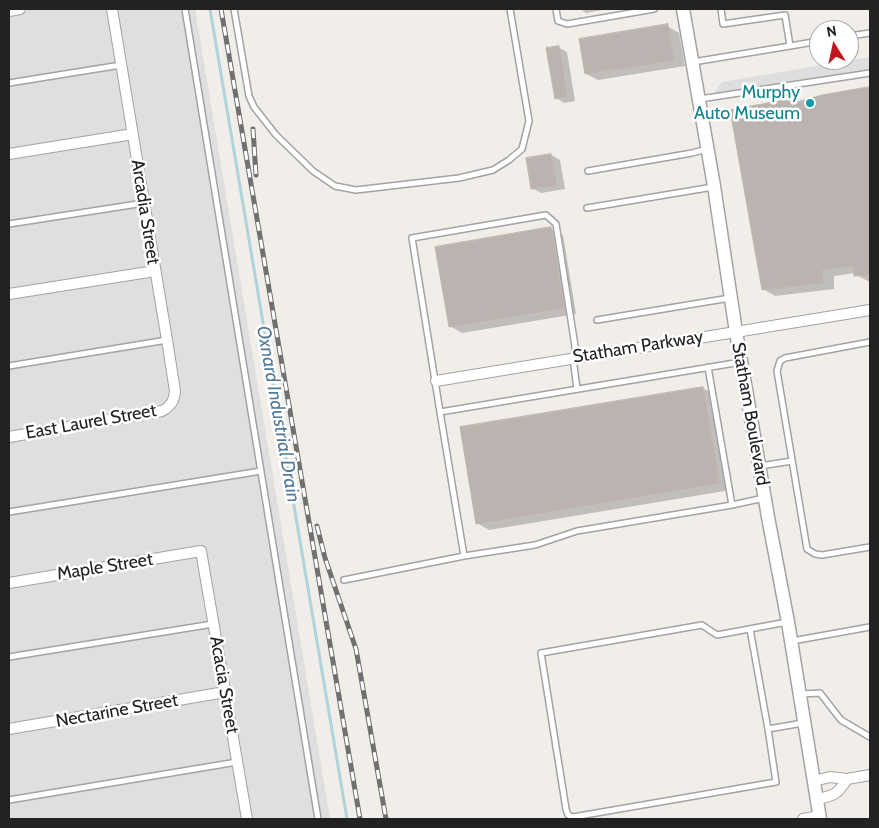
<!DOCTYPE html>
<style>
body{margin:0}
#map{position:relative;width:879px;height:828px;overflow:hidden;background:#f1eeea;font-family:Cabin,sans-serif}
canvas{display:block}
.frame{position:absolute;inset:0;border:10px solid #222;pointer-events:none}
.north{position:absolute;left:809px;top:20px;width:50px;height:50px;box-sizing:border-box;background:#fff;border:1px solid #a7a7a7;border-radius:50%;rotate:350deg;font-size:14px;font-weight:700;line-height:20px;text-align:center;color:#222}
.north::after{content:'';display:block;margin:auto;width:18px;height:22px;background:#bf151f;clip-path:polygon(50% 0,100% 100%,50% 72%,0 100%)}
</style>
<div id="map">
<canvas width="879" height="828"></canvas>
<div class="frame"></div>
<div class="north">N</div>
</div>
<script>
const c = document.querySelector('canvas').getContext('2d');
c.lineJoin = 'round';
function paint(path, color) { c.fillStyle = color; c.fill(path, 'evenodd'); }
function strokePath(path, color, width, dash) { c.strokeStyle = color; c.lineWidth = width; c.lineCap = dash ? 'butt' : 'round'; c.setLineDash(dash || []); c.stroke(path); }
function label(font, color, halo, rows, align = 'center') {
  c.font = font + ' Cabin,sans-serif'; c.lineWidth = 5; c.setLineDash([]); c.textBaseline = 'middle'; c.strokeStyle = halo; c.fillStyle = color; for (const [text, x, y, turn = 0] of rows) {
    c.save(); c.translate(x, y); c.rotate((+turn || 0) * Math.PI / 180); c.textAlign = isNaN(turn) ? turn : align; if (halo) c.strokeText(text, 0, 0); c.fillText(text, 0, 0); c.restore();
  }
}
paint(new Path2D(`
 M 9,9 L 195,9 L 330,819 L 9,819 Z`), '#e0dfdf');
paint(new Path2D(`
 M 870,57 L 870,71 L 713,94 L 722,82 Z`), '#dedede');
paint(new Path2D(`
 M 580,9 L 609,9 L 586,13 Z
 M 667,26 L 679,33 L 685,66 L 598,80 L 586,74 Z
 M 558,47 L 567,52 L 575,101 L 564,103 L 556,98 Z
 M 870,88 L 870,282 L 856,275 L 855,273 L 834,276 L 834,289 L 775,296 L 763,289 L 789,100 L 795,104 L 822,96 Z
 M 551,155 L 560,160 L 565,189 L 541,193 L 532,188 Z
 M 551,229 L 563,235 L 576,314 L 462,333 L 450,326 Z
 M 703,388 L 715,395 L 731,490 L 489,530 L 477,523 Z`), '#0003');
strokePath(new Path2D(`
 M 210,9 L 347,819`), '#afd3da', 3);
const building = new Path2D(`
 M 668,24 L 674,60 L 585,74 L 579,39 Z
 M 559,46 L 567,96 L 555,99 L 546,48 Z
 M 870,87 L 870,275 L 854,276 L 853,266 L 822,270 L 823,283 L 762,290 L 730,110 L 789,99 L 793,103 L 822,95 Z
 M 551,154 L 557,185 L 531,189 L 526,158 Z
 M 551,227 L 564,308 L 449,327 L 435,247 Z
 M 703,387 L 719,483 L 476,524 L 460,427 Z`);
paint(building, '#bab3af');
strokePath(building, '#c1b5ad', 1);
const service = new Path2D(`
 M 185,9 L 318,819
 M 234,9 L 249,96 L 254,107 L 276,135 L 313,171 L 335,186 L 356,190 L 459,178 L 493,170 L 509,160 L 522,149 L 529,121 L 510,9
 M 556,9 L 558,21 L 567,24 L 654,9
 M 849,36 L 870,33
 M 790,46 L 819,41
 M 693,62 L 790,46 L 785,15 L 723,24 L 721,9
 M 9,83 L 121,65
 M 700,99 L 870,73
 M 588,171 L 692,153 L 707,149
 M 587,208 L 713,187
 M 9,224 L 144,203
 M 597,320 L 730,298
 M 870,342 L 785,358 L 780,361 L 777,371 L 807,549 L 815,554 L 822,555 L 870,547
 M 741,362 L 440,412 L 464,556 L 535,545 L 577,531 L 732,505 L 764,498
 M 9,366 L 167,340
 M 708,367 L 732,505
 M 440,412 L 412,238 L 546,215 L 556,224 L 575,346 L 574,366 L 577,389
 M 760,466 L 792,461
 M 9,512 L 261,471
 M 344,580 L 464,556
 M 750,629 L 768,729 L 803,723
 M 792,641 L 870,627
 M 9,657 L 213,624
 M 801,694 L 820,693 L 841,720 L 870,737
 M 768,729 L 776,782 L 573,817 L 568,815 L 566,809 L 541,653 L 702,625 L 717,635 L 787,622
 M 9,800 L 237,762`);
const minor = new Path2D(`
 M 9,11 L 20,9
 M 9,154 L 133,134
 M 9,294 L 155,271
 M 436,381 L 870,310
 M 9,437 L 162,411 C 171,406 174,401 175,391 L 167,340 L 112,9
 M 9,583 L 201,551 L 247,819
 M 9,729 L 225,692
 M 814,781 L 830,777 L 847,779 L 870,775
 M 817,799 C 834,796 838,794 847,779
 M 803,819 L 820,816`);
const tertiary = new Path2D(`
 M 683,9 L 714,186 L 736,332 L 768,517 L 788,622 L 820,819`);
strokePath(service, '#a3a3a3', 8);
strokePath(minor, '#a3a3a3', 12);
strokePath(tertiary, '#a3a3a3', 15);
strokePath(service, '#fff', 5);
strokePath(minor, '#fff', 10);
strokePath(tertiary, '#fff', 12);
const rail = new Path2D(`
 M 221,9 L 360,819
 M 253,129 L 256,175
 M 317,526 L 325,558 L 356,649 L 386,819`);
strokePath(rail, '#707070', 5);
strokePath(rail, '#fff', 3, [9]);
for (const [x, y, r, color] of [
 [810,103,5,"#0f9aa8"]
]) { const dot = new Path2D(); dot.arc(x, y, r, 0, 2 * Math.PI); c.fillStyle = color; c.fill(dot); strokePath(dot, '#fff', 2); }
label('18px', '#0d838f', '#fff', [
 ["Murphy",800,93],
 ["Auto Museum",800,114]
], 'right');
label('18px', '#222', '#fff', [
 ["Arcadia Street",145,212,81],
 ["Statham Parkway",638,347,-9],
 ["Statham Boulevard",750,414,80],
 ["East Laurel Street",91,422,-10],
 ["Maple Street",105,567,-9],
 ["Acacia Street",224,685,80],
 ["Nectarine Street",117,711,-10]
]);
label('italic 19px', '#50799a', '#fff', [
 ["Oxnard Industrial Drain",278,414,80]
]);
</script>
